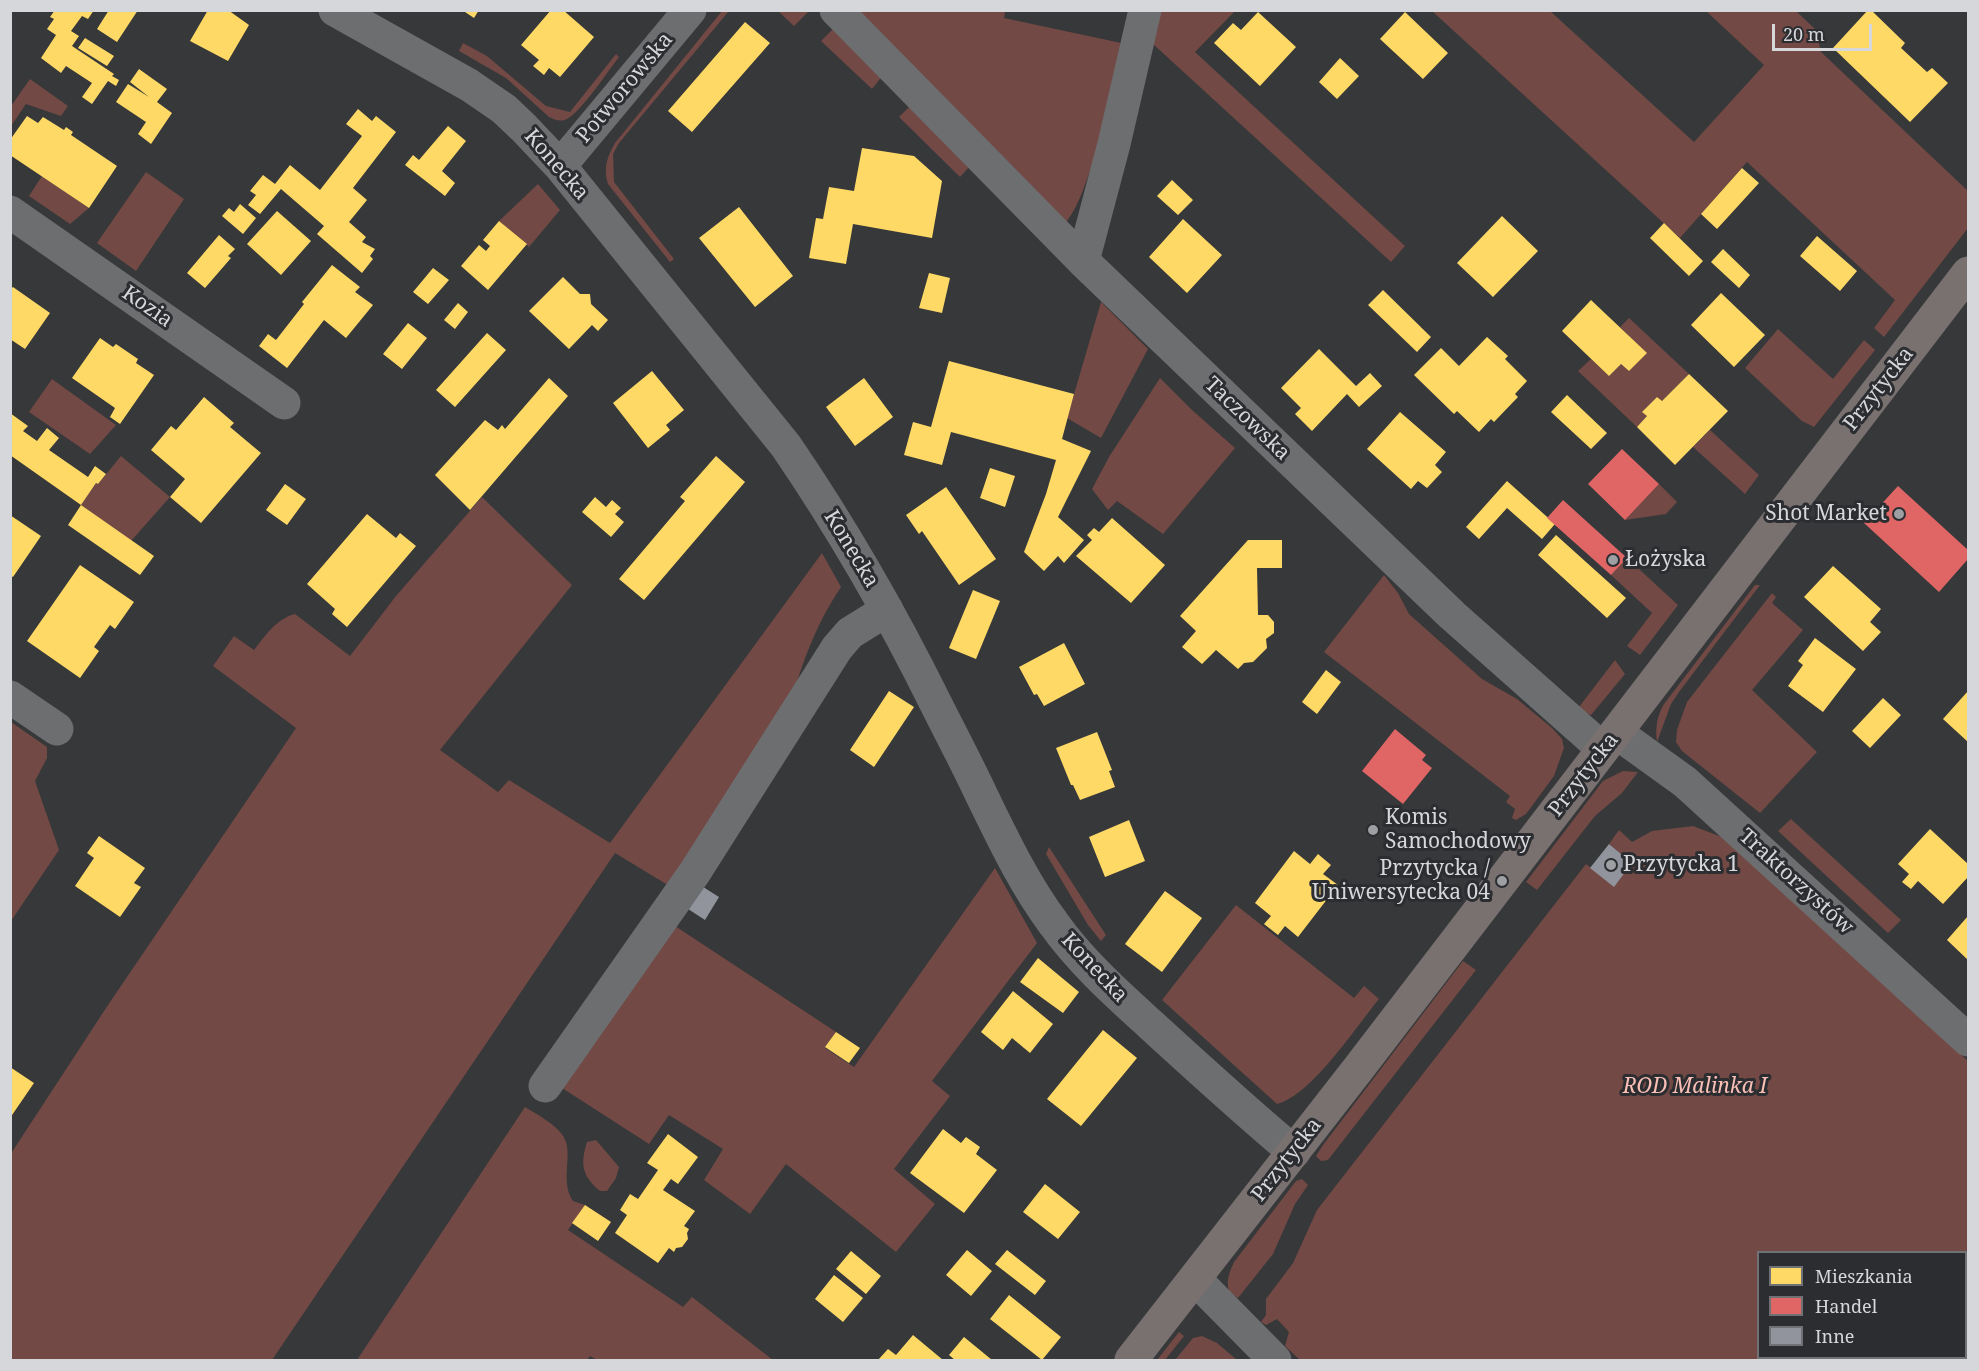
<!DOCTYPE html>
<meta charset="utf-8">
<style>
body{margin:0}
#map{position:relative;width:1979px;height:1371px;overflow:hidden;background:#36383a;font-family:"Noto Serif",serif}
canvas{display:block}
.frame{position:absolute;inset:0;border:12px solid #d6d7da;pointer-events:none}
.legend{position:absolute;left:1757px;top:1251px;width:210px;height:108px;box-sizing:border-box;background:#2b2d31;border:2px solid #6f7175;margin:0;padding:8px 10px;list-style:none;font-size:18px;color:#d6d7da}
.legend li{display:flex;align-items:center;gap:12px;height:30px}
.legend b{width:30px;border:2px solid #6f7175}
.scale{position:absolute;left:1772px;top:24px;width:100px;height:27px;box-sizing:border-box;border:3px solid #d6d7da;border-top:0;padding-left:8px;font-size:18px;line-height:21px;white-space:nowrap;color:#d6d7da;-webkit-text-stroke:4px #2b2d31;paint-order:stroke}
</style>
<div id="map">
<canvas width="1979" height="1371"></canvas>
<div class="frame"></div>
<ul class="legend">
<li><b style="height:16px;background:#ffd966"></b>Mieszkania</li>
<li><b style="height:16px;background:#e06666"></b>Handel</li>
<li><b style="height:16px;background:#91949c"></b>Inne</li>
</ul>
<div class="scale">20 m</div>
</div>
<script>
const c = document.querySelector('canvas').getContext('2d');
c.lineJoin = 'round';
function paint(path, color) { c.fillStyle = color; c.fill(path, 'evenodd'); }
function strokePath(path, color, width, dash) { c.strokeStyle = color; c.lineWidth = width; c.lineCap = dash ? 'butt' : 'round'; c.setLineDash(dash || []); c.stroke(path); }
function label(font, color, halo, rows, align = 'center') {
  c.font = font + ' "Noto Serif",serif'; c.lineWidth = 6; c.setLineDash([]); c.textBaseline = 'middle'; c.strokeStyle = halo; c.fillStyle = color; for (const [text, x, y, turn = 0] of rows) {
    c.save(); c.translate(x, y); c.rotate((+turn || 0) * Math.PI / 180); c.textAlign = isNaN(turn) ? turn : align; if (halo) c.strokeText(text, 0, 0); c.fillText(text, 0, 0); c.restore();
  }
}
paint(new Path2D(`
 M 722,11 L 729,11 L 619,143 L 613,154 L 614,182 L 674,259 L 670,262 L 608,184 C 603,168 607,157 615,143 Z
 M 778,11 L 809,11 L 794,26 Z
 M 850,11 L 1005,11 L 1004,18 L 1126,44 C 1115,86 1105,130 1090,171 C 1083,190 1077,209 1064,225 Z
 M 1160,11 L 1235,11 L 1195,52 L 1405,246 L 1391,262 L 1153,44 Z
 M 1432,11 L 1550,11 L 1694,142 L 1764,65 L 1706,11 L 1796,11 L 1816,30 L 1821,52 L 1968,191 L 1968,228 L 1884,337 L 1874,328 L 1895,300 L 1747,162 L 1680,238 Z
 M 834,28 L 883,75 L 872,89 L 821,41 Z
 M 463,43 L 487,56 L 546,106 L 570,112 L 616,54 L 619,57 C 608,71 581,112 567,119 C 560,122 555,120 549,117 L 506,78 L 459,51 Z
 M 30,79 L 68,106 L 61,116 L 26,104 L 11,126 L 11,106 Z
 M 911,105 L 971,165 L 960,177 L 899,117 Z
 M 146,172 L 184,199 L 136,271 L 97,243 Z
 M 42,176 L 89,208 L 70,224 L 29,196 Z
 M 538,184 L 560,210 L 529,247 L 499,221 Z
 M 1101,302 L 1148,349 L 1101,438 L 1067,418 Z
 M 1629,318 L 1689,374 L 1662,401 L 1657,397 L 1643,412 L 1647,416 L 1637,427 L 1578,371 L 1591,359 L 1609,376 L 1621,364 L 1629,371 L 1646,353 L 1620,327 Z
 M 1778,329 L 1833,379 L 1864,340 L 1875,350 L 1814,427 L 1802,421 L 1745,368 Z
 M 1160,378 L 1192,410 L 1235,448 L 1163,534 L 1117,501 L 1108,510 L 1092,489 L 1109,457 Z
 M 52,379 L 116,425 L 90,454 L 29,412 Z
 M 1710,430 L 1759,475 L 1745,494 L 1693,447 Z
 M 121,456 L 170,497 L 131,541 L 81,505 L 96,483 L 98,484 Z
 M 1659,484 L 1677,502 L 1666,514 L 1625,520 Z
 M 482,497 L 572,585 L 440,750 L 498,792 L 509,780 L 610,843 L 822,553 L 841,587 C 820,618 807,650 796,685 L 671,887 L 615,853 L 272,1360 L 11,1360 L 10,1155 L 108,1005 L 296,728 L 213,666 L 234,636 L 254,650 C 266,635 276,619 295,614 L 350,656 L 396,596 Z
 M 1627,558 L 1678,605 L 1640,655 L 1627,646 L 1652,613 L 1611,575 Z
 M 1384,575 L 1398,593 L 1409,614 L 1482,679 L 1517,699 L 1552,728 L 1562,739 L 1564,748 L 1554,776 L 1526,814 L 1516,820 L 1512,818 L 1515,809 L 1506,802 L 1510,796 L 1324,652 Z
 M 1755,585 L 1760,585 L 1679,692 L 1671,704 L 1657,742 C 1655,728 1657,716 1664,704 Z
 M 1772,593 L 1776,597 L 1772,603 L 1803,630 L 1752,690 L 1817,752 L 1760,813 L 1682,751 L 1676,742 L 1677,730 L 1687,702 Z
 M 1615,660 L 1625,674 L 1591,715 L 1586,713 L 1579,707 Z
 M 11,722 L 47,747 L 47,758 L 35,781 L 59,850 L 11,921 Z
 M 1623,771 L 1638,772 L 1622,793 L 1595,816 L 1537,890 L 1526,882 L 1603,781 Z
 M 1791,819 L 1901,920 L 1888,933 L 1778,831 Z
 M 1693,826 L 1727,839 L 1751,857 L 1968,1061 L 1968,1360 L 1300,1360 L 1285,1346 L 1289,1332 L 1277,1319 L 1266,1325 L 1261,1322 L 1266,1315 L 1266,1299 L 1293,1263 L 1317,1210 L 1586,864 L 1614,886 L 1632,863 L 1609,844 L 1619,830 L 1632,842 L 1652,831 ZM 1758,1252 L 1966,1252 L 1966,1358 L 1758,1358 Z
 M 1049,847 L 1106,935 L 1101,941 L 1088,925 L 1046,854 Z
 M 995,868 L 1037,943 L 932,1081 L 950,1096 L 894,1169 L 935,1204 L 896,1252 L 786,1164 L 750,1214 L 704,1180 L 723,1149 L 669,1115 L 649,1144 L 562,1088 L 672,924 L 836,1032 L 825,1048 L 854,1067 Z
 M 1236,905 L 1354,998 L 1364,986 L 1379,999 C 1355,1028 1312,1095 1277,1104 L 1162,1000 Z
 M 1463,961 L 1476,970 L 1328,1160 L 1321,1161 L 1316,1156 L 1323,1145 Z
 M 525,1107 C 537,1114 551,1122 560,1132 C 577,1149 558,1179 573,1201 L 585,1205 L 568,1230 L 683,1307 L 692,1297 L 773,1360 L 597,1360 L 590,1356 L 587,1360 L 357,1360 Z
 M 596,1140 L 619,1167 L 616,1178 L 607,1191 L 600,1191 C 582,1176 580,1164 587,1142 Z
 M 1302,1179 L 1308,1185 L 1295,1204 L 1273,1254 L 1238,1298 L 1229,1292 C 1226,1280 1229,1273 1234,1262 L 1296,1181 Z
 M 1179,1332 L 1184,1336 L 1165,1360 L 1157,1360 Z
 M 1202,1336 L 1217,1343 L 1237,1360 L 1175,1360 L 1193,1338 Z`), '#724944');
paint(new Path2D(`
 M 55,10 L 94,10 L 88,19 L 82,16 L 71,31 L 79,36 L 72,46 L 114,74 L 112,76 L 119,80 L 116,86 L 108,81 L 92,104 L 82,97 L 92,83 L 66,66 L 61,73 L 41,58 L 56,35 L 47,29 L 54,19 L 50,17 Z
 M 109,10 L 138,10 L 117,42 L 97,29 Z
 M 208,10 L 228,10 L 249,25 L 228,61 L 190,41 Z
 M 462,10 L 479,10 L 474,18 Z
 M 551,10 L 563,10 L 594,37 L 560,77 L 549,68 L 544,75 L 533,66 L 539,60 L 521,45 Z
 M 1868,10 L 1871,10 L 1905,43 L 1901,48 L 1927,72 L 1932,68 L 1948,83 L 1910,122 L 1833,48 Z
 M 1258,12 L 1296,47 L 1260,86 L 1214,43 L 1233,23 L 1241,30 Z
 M 1405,12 L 1448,53 L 1423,79 L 1380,39 Z
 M 745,22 L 770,43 L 692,132 L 668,111 Z
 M 85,38 L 114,56 L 107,66 L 78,48 Z
 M 1340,58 L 1359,76 L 1337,99 L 1319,82 Z
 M 139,69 L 167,89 L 157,102 L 172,113 L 151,144 L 138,134 L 146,122 L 116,102 L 128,84 L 149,97 L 130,82 Z
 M 358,109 L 372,121 L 376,116 L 396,132 L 353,188 L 367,200 L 349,222 L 366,237 L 362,242 L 375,249 L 370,256 L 373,259 L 362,273 L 317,234 L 324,226 L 281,189 L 260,214 L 248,205 L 256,195 L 250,191 L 263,175 L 275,184 L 290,165 L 320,190 L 362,136 L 346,124 Z
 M 27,116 L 38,123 L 43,117 L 64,130 L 66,127 L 73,132 L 71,135 L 117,166 L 89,208 L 10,155 L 10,140 Z
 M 448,126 L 466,141 L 442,171 L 455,183 L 445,196 L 405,165 L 413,155 L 419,160 Z
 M 862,148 L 914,156 L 942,181 L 932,238 L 853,224 L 846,264 L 809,258 L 816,218 L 823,219 L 829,187 L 854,191 Z
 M 1742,168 L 1759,183 L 1717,229 L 1701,214 Z
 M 1172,180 L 1193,200 L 1178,215 L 1157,196 Z
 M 240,204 L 256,218 L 243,234 L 222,216 L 229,208 L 234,212 Z
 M 739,207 L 793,276 L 755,307 L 699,238 Z
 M 277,211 L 311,241 L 281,275 L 247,244 Z
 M 1502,216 L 1538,251 L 1493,297 L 1457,263 Z
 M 1183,219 L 1222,255 L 1187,293 L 1149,257 Z
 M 499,221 L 527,244 L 488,290 L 461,266 L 479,245 L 486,251 L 490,246 L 483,240 Z
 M 1664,223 L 1703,261 L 1689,276 L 1650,238 Z
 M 219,235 L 235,249 L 228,256 L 231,258 L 205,288 L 187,273 Z
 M 1817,236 L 1857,271 L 1840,291 L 1800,256 Z
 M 1723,249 L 1750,275 L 1739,288 L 1711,262 Z
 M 332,265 L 360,287 L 355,292 L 373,305 L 346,338 L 324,320 L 287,368 L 259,346 L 268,334 L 276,340 L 304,304 L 302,302 Z
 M 433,268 L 449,280 L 428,304 L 413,292 Z
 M 929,273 L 950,278 L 942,313 L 919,308 Z
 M 563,277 L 580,294 L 590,294 L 591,304 L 608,320 L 598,331 L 592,325 L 569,349 L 529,311 Z
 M 13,287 L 50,313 L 25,349 L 10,339 L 10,290 Z
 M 1383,290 L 1431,337 L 1417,352 L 1368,305 Z
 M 1721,293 L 1765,335 L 1734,367 L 1691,325 Z
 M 1591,300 L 1647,353 L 1629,371 L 1621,364 L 1609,376 L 1562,331 Z
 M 458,303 L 468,312 L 455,329 L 444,320 Z
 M 408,323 L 427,338 L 402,369 L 383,354 Z
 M 487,333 L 506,350 L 455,407 L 436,390 Z
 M 1487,337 L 1508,356 L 1505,359 L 1527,381 L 1515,394 L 1518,397 L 1494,422 L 1491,419 L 1479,432 L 1457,411 L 1454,414 L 1414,375 L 1441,348 L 1459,366 Z
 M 100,338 L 113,347 L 116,344 L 138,359 L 136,363 L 154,375 L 120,424 L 110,417 L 115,408 L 72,378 Z
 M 1319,349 L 1356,386 L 1370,373 L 1382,386 L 1359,407 L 1347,394 L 1312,431 L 1295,414 L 1301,408 L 1281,388 Z
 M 949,361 L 1074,394 L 1062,439 L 1091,451 L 1058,517 L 1084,540 L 1064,563 L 1058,556 L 1044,571 L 1024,552 L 1046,494 L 1056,460 L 951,432 L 942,465 L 904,455 L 913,422 L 931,427 Z
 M 652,371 L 684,410 L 666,425 L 670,430 L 648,448 L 613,403 Z
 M 1689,374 L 1728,411 L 1675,465 L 1637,427 L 1647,416 L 1642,412 L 1657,397 L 1662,401 Z
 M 549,378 L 568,396 L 470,510 L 435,475 L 485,420 L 498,430 L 502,425 L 505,429 Z
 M 864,378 L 893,417 L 855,446 L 826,407 Z
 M 1567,395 L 1607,433 L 1591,449 L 1551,412 Z
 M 204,397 L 234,423 L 230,427 L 261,453 L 201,523 L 170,497 L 185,479 L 151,450 L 171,426 L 176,430 Z
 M 1400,412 L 1446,452 L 1435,465 L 1442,472 L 1427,488 L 1418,481 L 1411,489 L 1367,449 Z
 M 10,413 L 28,426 L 23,431 L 37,441 L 47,428 L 59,438 L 49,450 L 88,477 L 95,466 L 106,474 L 98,484 L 96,483 L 81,505 L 10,455 Z
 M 716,456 L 745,482 L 644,600 L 619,579 L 685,501 L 680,497 Z
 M 990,468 L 1015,476 L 1005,507 L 980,498 Z
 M 1507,481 L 1555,524 L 1542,539 L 1507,508 L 1479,539 L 1466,527 Z
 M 285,484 L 306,499 L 287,525 L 266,510 Z
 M 946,487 L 996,559 L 959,585 L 922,531 L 919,534 L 906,515 Z
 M 595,497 L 606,507 L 612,500 L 621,508 L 615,514 L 624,522 L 611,537 L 582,512 Z
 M 81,505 L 154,556 L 140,575 L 68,525 Z
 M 367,514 L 396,538 L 400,533 L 416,546 L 347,627 L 332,614 L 335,609 L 307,584 Z
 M 10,515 L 41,536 L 13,577 L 10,575 Z
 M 1112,518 L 1165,565 L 1131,603 L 1076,556 L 1092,540 L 1087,535 L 1094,528 L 1099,532 Z
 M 1556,535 L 1626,598 L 1607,618 L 1538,555 Z
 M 1248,540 L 1282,540 L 1282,568 L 1257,568 L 1258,615 L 1268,615 L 1274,622 L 1274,633 L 1266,639 L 1267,648 L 1253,662 L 1244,663 L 1238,669 L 1216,650 L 1202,664 L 1182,647 L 1196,631 L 1180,616 Z
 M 80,565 L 134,602 L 115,629 L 110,625 L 94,647 L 99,651 L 80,678 L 27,641 Z
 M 1833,566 L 1881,609 L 1870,622 L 1881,632 L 1863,651 L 1804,597 Z
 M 973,590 L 1000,601 L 976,659 L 949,648 Z
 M 1815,638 L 1856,669 L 1823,712 L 1788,686 L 1803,665 L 1798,661 Z
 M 1064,643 L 1085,684 L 1044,706 L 1037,694 L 1034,695 L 1019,667 Z
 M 1326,670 L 1341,682 L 1317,714 L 1302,702 Z
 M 889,691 L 914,707 L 874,767 L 850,750 Z
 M 1968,691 L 1968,742 L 1943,719 Z
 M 1883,698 L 1901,715 L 1870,748 L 1852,731 Z
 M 1097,732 L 1112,770 L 1109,771 L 1115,787 L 1080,800 L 1073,785 L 1071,785 L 1056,748 Z
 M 1129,820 L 1145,861 L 1105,877 L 1089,837 Z
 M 1930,829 L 1968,864 L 1968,877 L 1943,904 L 1918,881 L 1911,889 L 1902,882 L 1909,874 L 1898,864 Z
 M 99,836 L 145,868 L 134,883 L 141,887 L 120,917 L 75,886 L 94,858 L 87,853 Z
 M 1294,851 L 1310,864 L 1318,854 L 1331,865 L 1323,874 L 1338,885 L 1298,937 L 1285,926 L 1278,935 L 1264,924 L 1271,916 L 1255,903 Z
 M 1165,891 L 1202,918 L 1162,972 L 1125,944 Z
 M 1968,916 L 1968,960 L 1947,940 Z
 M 1038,958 L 1079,992 L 1063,1013 L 1020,982 Z
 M 1013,991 L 1053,1024 L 1030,1053 L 1012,1038 L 1003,1050 L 981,1032 Z
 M 1103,1030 L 1137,1058 L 1081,1126 L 1047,1099 Z
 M 836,1032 L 860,1048 L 849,1063 L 825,1047 Z
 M 10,1067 L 34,1083 L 10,1118 Z
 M 943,1129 L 961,1143 L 966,1137 L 980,1147 L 976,1154 L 997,1170 L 964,1213 L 910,1173 Z
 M 668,1134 L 698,1157 L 678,1184 L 671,1179 L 663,1190 L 695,1211 L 684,1226 L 689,1229 L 687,1233 L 688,1239 L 682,1247 L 676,1248 L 674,1252 L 669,1248 L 658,1263 L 615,1233 L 627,1215 L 620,1210 L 630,1194 L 638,1199 L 658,1170 L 647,1163 Z
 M 1045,1184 L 1080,1212 L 1058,1239 L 1023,1212 Z
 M 585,1205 L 611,1222 L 598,1241 L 572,1223 Z
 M 967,1250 L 992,1271 L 971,1296 L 946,1275 Z
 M 1007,1250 L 1046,1281 L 1035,1295 L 995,1264 Z
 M 851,1251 L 881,1276 L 866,1294 L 836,1269 Z
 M 834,1275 L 863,1298 L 843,1322 L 815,1299 Z
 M 1009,1295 L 1061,1337 L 1042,1360 L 990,1319 Z
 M 913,1335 L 943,1360 L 878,1360 L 888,1349 L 896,1355 Z
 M 964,1337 L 992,1360 L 955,1360 L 949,1355 Z`), '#ffd966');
paint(new Path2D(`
 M 1622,449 L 1659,484 L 1625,520 L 1588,484 Z
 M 1898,486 L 1968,550 L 1968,559 L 1939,592 L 1864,523 Z
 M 1563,500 L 1627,558 L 1611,575 L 1547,518 Z
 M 1395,729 L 1426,755 L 1422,760 L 1432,768 L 1403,804 L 1362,771 Z`), '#e06666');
paint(new Path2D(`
 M 1609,844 L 1632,863 L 1614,887 L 1590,868 Z
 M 700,885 L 719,897 L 705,920 L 685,907 Z`), '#91949c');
strokePath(new Path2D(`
 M 335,10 L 469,85 L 504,109 L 524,128 L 560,166 L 786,446 C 842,528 892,615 936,704 C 951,734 967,764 981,794 C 1003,839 1024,884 1054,924 C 1081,962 1117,994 1151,1025 C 1198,1068 1245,1111 1294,1152
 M 836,10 L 1083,261 L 1452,615 L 1603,749
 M 560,166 L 690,10
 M 10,212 L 284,403
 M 1083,261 L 1114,144 L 1145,10
 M 10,697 L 57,729
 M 1617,733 L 1685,782 L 1968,1040
 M 545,1086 L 695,872 L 837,648 L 850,633 L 887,610
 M 1195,1279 L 1275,1360`), '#6d6e70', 33);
strokePath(new Path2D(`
 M 1131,1360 L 1358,1069 L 1968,273`), '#797070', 33);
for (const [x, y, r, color] of [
 [1899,514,6,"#9e9fa2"],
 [1613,560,6,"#9e9fa2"],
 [1373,830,6,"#9e9fa2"],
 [1611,865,6,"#9e9fa2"],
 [1502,881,6,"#9e9fa2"]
]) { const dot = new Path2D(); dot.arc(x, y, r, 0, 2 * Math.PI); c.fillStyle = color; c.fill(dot); strokePath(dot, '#2b2d31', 2); }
label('21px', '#d6d7da', '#2b2d31', [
 ["Potworowska",625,88,-50],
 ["Konecka",556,165,49],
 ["Kozia",147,307,35],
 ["Przytycka",1879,389,-52],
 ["Taczowska",1247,419,44],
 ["Konecka",851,549,59],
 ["Przytycka",1584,775,-52],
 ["Traktorzystów",1796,882,42],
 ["Konecka",1094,968,47],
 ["Przytycka",1287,1160,-52]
]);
label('21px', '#d6d7da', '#2b2d31', [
 ["Shot Market",1887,514,"right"],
 ["Łożyska",1625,560],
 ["Komis",1385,818],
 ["Samochodowy",1385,842],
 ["Przytycka 1",1623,865],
 ["Przytycka /",1490,869,"right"],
 ["Uniwersytecka 04",1490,893,"right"]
], 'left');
label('italic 21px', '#fabfb5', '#2b2d31', [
 ["ROD Malinka I",1695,1087]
]);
</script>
